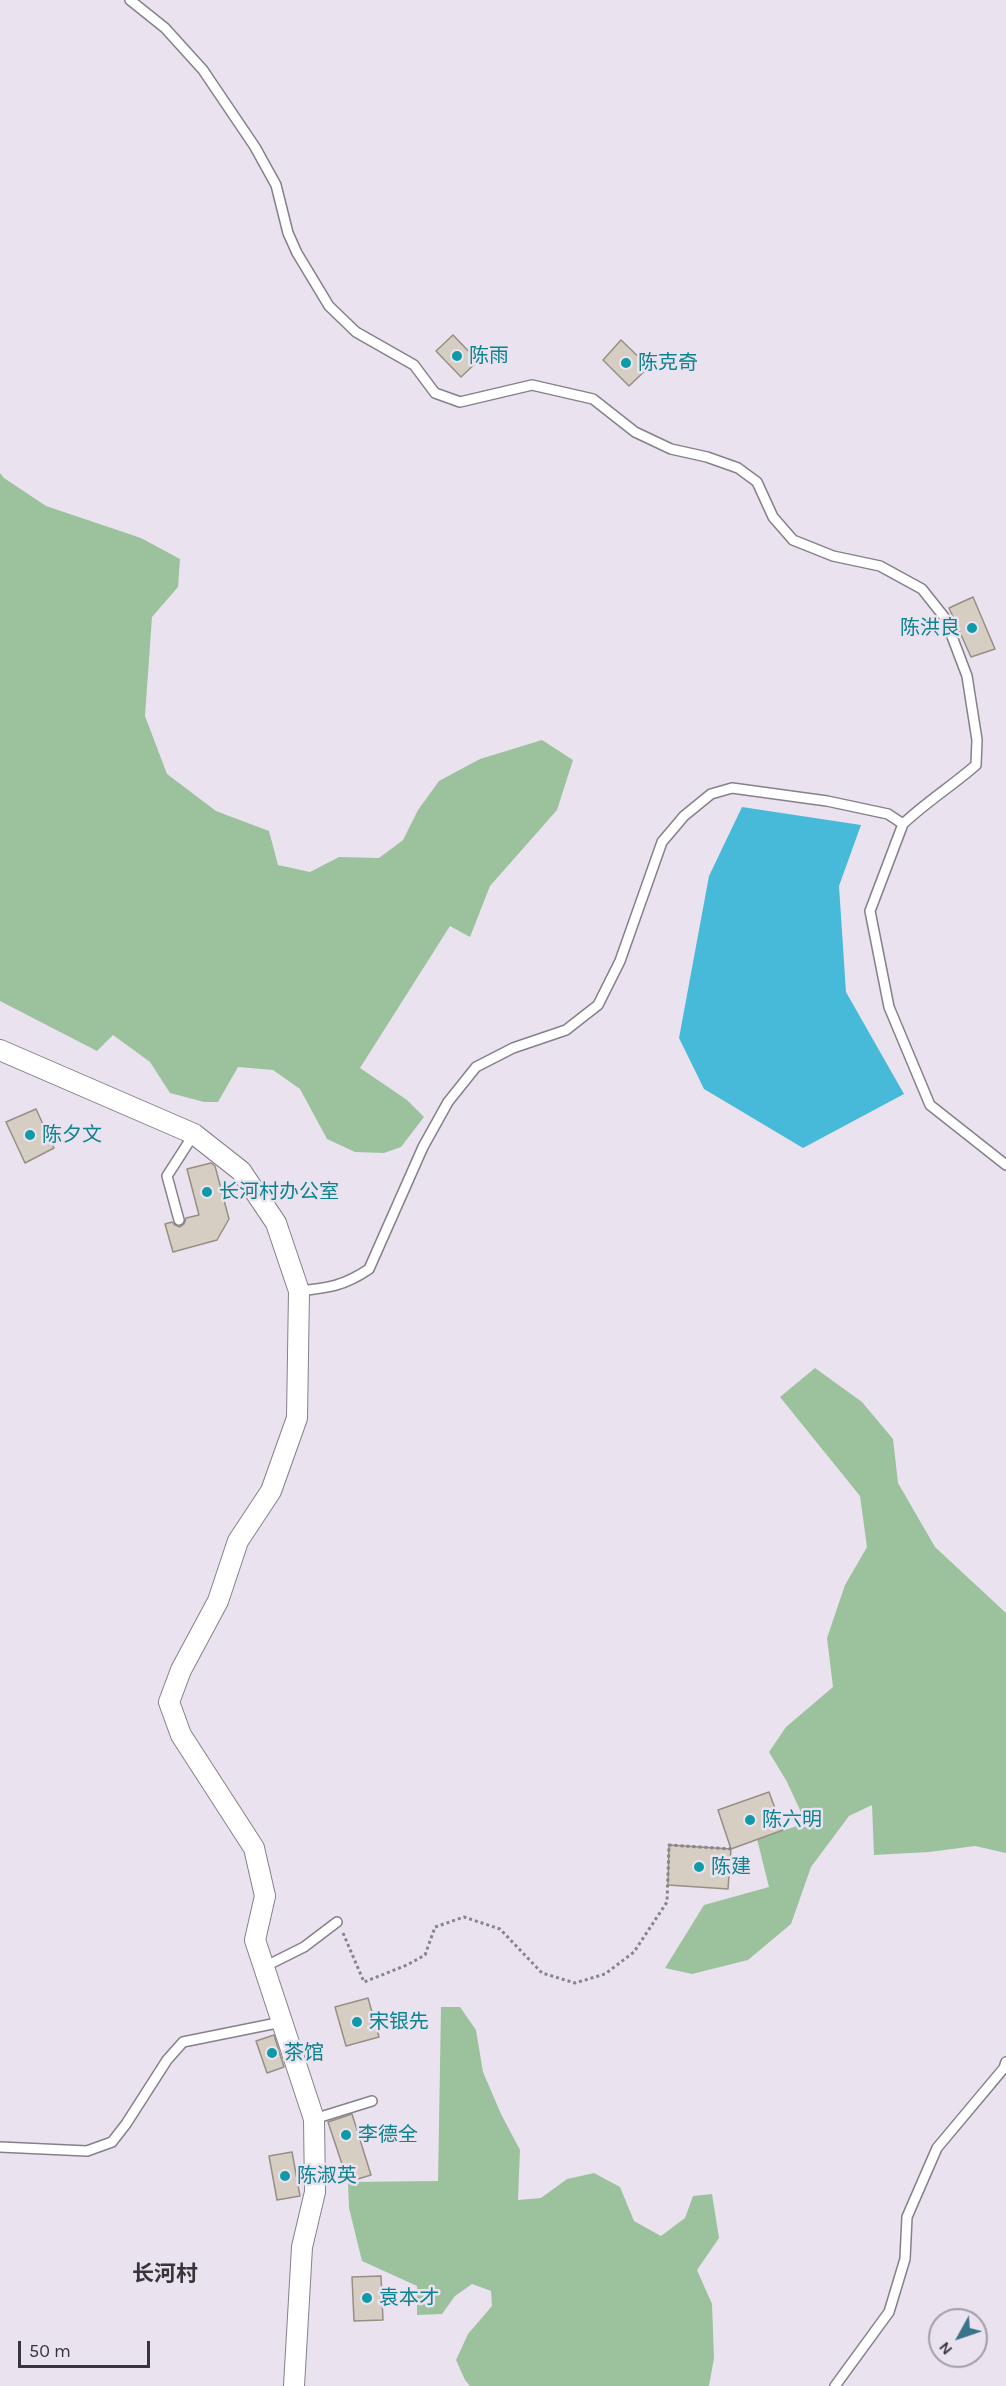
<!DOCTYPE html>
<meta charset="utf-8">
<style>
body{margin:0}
#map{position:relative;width:1006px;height:2386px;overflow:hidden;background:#eae3ef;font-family:Karla,sans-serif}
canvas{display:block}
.north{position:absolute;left:928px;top:2308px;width:60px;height:60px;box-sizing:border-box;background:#eae3ef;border:2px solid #a29da6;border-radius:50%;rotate:230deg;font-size:16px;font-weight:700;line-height:24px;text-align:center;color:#373539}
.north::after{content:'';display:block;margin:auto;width:21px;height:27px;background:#39748c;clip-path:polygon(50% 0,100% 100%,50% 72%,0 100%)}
.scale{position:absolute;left:18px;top:2341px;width:132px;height:27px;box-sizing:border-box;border:3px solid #373539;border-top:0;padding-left:8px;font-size:18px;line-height:21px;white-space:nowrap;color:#373539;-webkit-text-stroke:4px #eae3ef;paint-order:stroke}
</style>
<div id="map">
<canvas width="1006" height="2386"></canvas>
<div class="north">N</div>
<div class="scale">50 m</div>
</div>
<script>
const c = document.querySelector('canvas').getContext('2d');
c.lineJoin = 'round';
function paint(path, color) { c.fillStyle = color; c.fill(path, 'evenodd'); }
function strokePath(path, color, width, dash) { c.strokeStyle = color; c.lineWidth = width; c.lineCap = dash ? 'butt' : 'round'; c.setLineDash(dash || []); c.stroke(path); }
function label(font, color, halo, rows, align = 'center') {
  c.font = font + ' Karla,"Noto Sans SC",sans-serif'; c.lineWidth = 5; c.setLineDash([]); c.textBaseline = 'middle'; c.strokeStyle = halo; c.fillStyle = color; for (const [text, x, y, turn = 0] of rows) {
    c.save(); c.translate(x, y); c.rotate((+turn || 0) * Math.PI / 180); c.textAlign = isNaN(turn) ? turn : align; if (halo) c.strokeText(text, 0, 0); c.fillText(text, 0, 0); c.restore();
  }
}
paint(new Path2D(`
 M 0,473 L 4,478 L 46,506 L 141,538 L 180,559 L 178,587 L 152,617 L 145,716 L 167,774 L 216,811 L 269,831 L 278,865 L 310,872 L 339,857 L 379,858 L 403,840 L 418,810 L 439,781 L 480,759 L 542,740 L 573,760 L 557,810 L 490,886 L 470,937 L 450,926 L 360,1068 L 407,1100 L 424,1117 L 401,1147 L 384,1153 L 355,1152 L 327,1139 L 300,1089 L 273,1070 L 238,1067 L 218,1102 L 204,1102 L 170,1093 L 150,1062 L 113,1035 L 97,1051 L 0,1001 Z
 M 815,1368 L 862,1402 L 893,1439 L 898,1483 L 935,1547 L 1006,1613 L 1006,1853 L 975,1846 L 929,1852 L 874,1855 L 872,1805 L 849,1816 L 811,1867 L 791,1924 L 748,1960 L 692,1974 L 665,1968 L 704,1905 L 769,1887 L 757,1839 L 806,1823 L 787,1782 L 769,1752 L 786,1727 L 833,1687 L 827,1638 L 845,1585 L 867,1547 L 860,1496 L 780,1397 Z
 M 441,2007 L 460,2007 L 476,2030 L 483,2072 L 501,2114 L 520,2150 L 518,2200 L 541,2198 L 567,2179 L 594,2173 L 620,2187 L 634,2221 L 661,2236 L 685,2218 L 693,2196 L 712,2194 L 719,2238 L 697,2270 L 712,2304 L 714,2358 L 709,2386 L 470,2386 L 465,2380 L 456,2360 L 468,2334 L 492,2306 L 491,2291 L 472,2284 L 455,2296 L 442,2314 L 417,2315 L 417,2286 L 362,2261 L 349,2208 L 348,2182 L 438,2181 Z`), '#9bc29d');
paint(new Path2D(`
 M 742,807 L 861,825 L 839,886 L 846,992 L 904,1094 L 803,1148 L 704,1089 L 679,1038 L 709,876 Z`), '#48bad9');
const building = new Path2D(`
 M 453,335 L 478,361 L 461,377 L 436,351 Z
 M 621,340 L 649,367 L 629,386 L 603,360 Z
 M 973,597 L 995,649 L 971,657 L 949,608 Z
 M 36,1109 L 54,1148 L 25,1163 L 6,1122 Z
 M 211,1163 L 215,1166 L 229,1219 L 217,1240 L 173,1252 L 165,1224 L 172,1222 L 175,1225 L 180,1227 L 184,1224 L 186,1218 L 199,1215 L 187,1169 Z
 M 769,1792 L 783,1830 L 731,1849 L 718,1810 Z
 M 669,1845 L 731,1849 L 728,1889 L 668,1885 Z
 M 368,1998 L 379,2037 L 346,2046 L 335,2007 Z
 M 274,2035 L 284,2067 L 267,2073 L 256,2041 Z
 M 352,2114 L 371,2175 L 348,2182 L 328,2122 Z
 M 292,2152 L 300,2196 L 277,2200 L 269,2156 Z
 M 381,2276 L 383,2320 L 354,2321 L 352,2277 Z`);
paint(building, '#d7cec3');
strokePath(building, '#978f85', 1.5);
const lane = new Path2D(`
 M 130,0 L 165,28 L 203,70 L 255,147 L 276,185 L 288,233 L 297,253 L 329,306 L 356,332 L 414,365 L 435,393 L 460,402 L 532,385 L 593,399 L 635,432 L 671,449 L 707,457 L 738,468 L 757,482 L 773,517 L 793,540 L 833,556 L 880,566 L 922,589 L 945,618 L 967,676 L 977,740 L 976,765 C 952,786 926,802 903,824 L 888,814 L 827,801 L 732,788 L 711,794 L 684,816 L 662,842 L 620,961 L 598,1005 L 566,1030 L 513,1048 L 476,1067 L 448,1102 L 423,1147 L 369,1269 C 344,1286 328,1288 299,1291
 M 903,824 L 870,911 L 889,1007 L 930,1105 L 1006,1165
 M 179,1220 L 167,1176 L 194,1134
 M 264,1967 L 304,1947 L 337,1922
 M 314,2119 L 372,2101
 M 0,2147 L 87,2151 L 112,2142 L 126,2124 L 167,2060 L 183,2042 L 282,2022
 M 835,2386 L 889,2312 L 905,2259 L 907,2217 L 937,2148 L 1004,2068 L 1006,2062`);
const street = new Path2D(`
 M 0,1050 L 194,1134 L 241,1171 L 276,1223 L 299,1291 L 297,1418 L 271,1491 L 238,1541 L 218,1601 L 181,1670 L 169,1702 L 181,1735 L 254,1848 L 265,1896 L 255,1940 L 314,2119 L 315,2192 L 302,2247 L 294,2386`);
strokePath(lane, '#86808a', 12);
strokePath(street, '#86808a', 22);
strokePath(new Path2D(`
 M 343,1933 L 364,1982 L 407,1965 L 425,1955 L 435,1927 L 464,1917 L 500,1929 L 542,1973 L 575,1983 L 605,1974 L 634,1952 L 667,1902 L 669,1845 L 731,1849`), '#88848b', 3, [3, 3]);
strokePath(lane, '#fff', 9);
strokePath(street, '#fff', 20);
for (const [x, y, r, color] of [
 [457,356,6,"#0f9aa8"],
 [626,363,6,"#0f9aa8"],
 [972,628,6,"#0f9aa8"],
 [30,1135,6,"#0f9aa8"],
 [207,1192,6,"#0f9aa8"],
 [750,1820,6,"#0f9aa8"],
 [699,1867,6,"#0f9aa8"],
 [357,2022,6,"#0f9aa8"],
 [272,2053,6,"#0f9aa8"],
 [346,2135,6,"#0f9aa8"],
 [285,2176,6,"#0f9aa8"],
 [367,2298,6,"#0f9aa8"]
]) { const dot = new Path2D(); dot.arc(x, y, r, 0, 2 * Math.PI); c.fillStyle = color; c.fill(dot); strokePath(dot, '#eae3ef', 2); }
label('20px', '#0d838f', '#eae3ef', [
 ["陈雨",469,356],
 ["陈克奇",638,363],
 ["陈洪良",960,628,"right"],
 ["陈夕文",42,1135],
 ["长河村办公室",219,1192],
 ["陈六明",762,1820],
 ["陈建",711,1867],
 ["宋银先",369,2022],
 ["茶馆",284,2053],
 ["李德全",358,2135],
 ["陈淑英",297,2176],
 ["袁本才",379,2298]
], 'left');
label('bold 22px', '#373539', '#eae3ef', [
 ["长河村",165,2275]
]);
</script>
